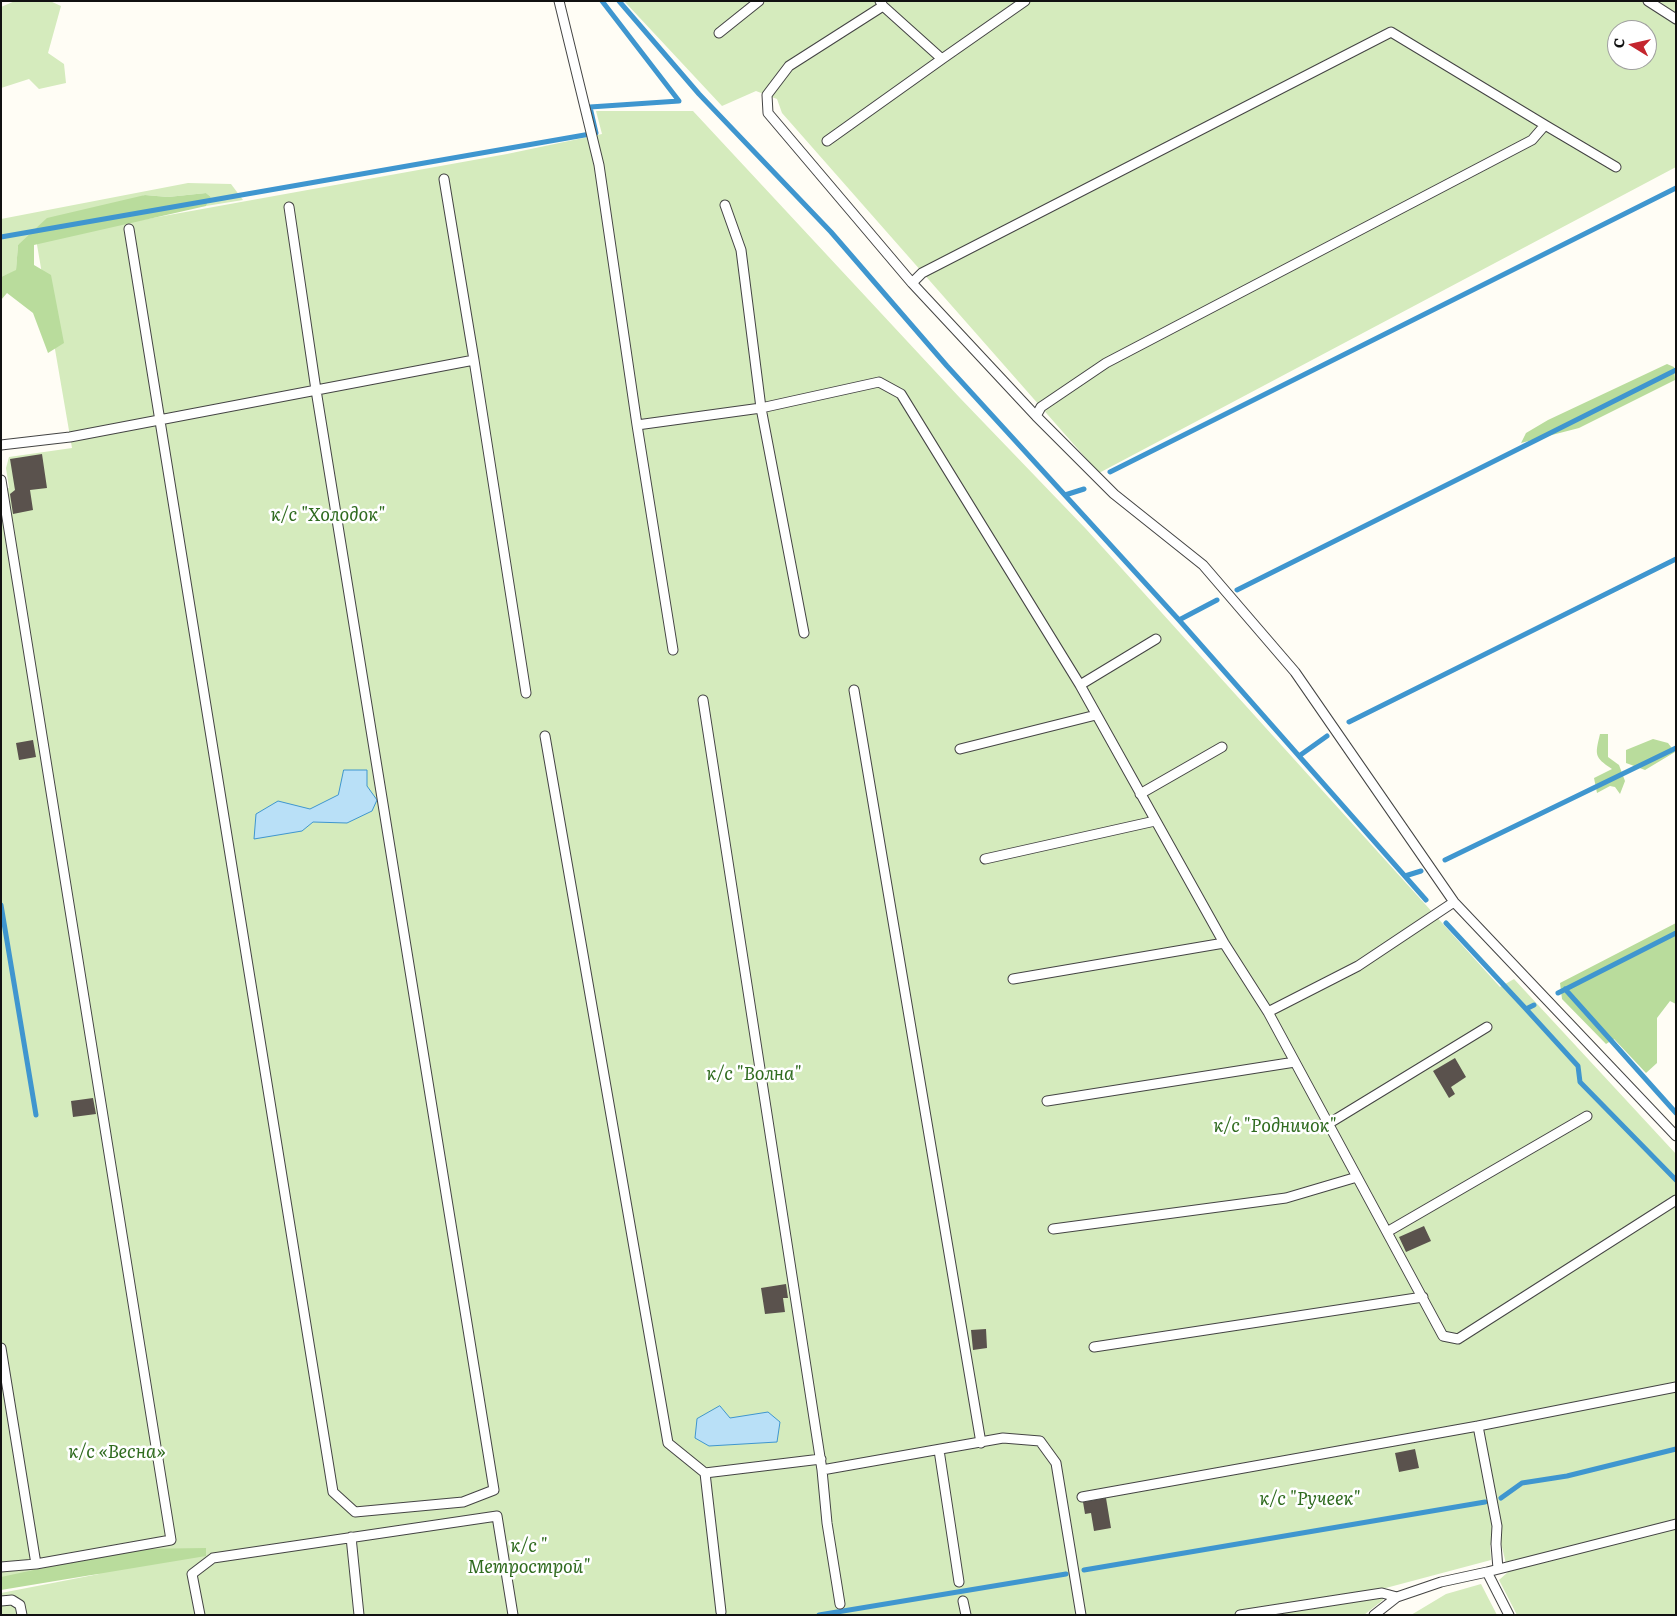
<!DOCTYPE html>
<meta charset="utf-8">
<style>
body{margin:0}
#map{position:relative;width:1677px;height:1616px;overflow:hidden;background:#fffdf5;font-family:Literata,serif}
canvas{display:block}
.frame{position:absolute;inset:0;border:2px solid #111;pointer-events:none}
.north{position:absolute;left:1607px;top:20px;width:50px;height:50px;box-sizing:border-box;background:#fff;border:1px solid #a0a0a0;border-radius:50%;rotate:279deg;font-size:14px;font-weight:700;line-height:20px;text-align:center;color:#111}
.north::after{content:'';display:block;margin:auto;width:18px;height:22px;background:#c4262e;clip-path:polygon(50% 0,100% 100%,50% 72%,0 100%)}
</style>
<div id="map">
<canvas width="1677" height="1616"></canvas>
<div class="frame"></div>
<div class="north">С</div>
</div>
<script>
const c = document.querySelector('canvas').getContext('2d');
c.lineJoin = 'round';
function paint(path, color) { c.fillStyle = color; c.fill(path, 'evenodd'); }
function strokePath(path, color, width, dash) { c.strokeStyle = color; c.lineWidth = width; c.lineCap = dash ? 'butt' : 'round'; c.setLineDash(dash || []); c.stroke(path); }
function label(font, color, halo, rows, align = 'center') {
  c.font = font + ' Literata,serif'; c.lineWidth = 5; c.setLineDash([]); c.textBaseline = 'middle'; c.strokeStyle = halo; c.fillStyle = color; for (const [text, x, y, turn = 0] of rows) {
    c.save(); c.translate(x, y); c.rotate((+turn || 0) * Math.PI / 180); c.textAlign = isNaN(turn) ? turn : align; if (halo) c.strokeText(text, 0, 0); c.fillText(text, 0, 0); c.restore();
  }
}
paint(new Path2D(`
 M 15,1 L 50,1 L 61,6 L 48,53 L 64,64 L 66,83 L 39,89 L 29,79 L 1,88 L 1,7 Z
 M 624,1 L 1676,1 L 1676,167 L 1099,473 L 782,113 L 777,99 L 756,91 L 722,106 ZM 1617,30 L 1647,30 L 1647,60 L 1617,60 Z
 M 596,111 L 693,111 L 960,398 L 1086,529 L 1500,987 L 1514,979 L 1676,1154 L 1676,1615 L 1517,1615 L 1499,1580 L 1508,1572 L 1501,1543 L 1490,1545 L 1491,1560 L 1382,1589 L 1383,1600 L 1364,1615 L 1,1615 L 1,1593 L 99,1574 L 1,1582 L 1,490 L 9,488 L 6,468 L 9,457 L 72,448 L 36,239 L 507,154 L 602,134 Z
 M 188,183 L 231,184 L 243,200 L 206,206 L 211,197 L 206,193 L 168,197 L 145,195 L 18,245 L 16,271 L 1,277 L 1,219 Z
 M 1481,1584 L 1497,1615 L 1411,1615 L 1446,1594 Z`), '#d5ebbd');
paint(new Path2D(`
 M 206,193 L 211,197 L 206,206 L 34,245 L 34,265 L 51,275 L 64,343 L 48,353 L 33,313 L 7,293 L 1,300 L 1,277 L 16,270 L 18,245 L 47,218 L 145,195 L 168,197 Z
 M 1667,364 L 1674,367 L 1675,380 L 1579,428 L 1521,443 L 1526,433 L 1548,420 Z
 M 1600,734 L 1608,734 L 1608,757 L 1619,765 L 1625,781 L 1620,794 L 1615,787 L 1610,786 L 1597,793 L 1594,778 L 1612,769 C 1594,757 1595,755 1600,734 Z
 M 1653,739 L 1668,743 L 1675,752 L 1645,770 L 1626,763 L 1626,750 Z
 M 1676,923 L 1676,1004 L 1670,1001 L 1657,1018 L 1657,1063 L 1646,1073 L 1614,1039 L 1606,1044 L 1562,999 L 1560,983 Z
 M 206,1548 L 206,1556 L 1,1590 L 1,1577 L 132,1549 Z`), '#b9dc9c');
const water = new Path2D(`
 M 344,770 L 367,770 L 367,786 L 377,800 L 372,811 L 347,823 L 313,822 L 302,831 L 254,839 L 256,814 L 278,801 L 310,809 L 338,795 Z
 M 720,1406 L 730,1418 L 768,1412 L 780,1422 L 777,1442 L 709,1446 L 695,1438 L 697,1419 Z`);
paint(water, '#b9e0f7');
strokePath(water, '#3f96cf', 1);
strokePath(new Path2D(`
 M 619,1 L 699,94 L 831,232 L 947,366 L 1179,620 L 1426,900
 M 1,237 L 596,133 L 590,107 L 679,101 L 602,1
 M 1110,472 L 1676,188
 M 1065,495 L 1084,489
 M 1237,590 L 1676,370
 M 1179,620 L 1217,600
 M 1349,722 L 1676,559
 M 1299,756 L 1327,736
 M 1445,860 L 1676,748
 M 1405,876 L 1421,871
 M 1,905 L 36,1115
 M 1446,923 L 1526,1009 L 1534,1005
 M 1565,989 L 1676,1113
 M 1558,993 L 1676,933
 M 1526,1009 L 1578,1066 L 1580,1082 L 1676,1180
 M 1501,1498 L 1522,1483 L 1567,1476 L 1676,1449
 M 1084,1570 L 1485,1502
 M 819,1615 L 1066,1574`), '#3f96cf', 5);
paint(new Path2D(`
 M 42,454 L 47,488 L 30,490 L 33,510 L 13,514 L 10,494 L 15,490 L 10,459 Z
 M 33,740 L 36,757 L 19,760 L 16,743 Z
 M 1455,1058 L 1466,1077 L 1451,1087 L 1455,1094 L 1449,1098 L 1433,1071 Z
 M 93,1098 L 96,1114 L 73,1117 L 71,1101 Z
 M 1424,1226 L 1431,1241 L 1406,1252 L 1399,1237 Z
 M 786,1284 L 788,1298 L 783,1298 L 785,1312 L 765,1314 L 761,1288 Z
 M 986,1329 L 987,1348 L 973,1350 L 971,1330 Z
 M 1415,1449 L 1419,1468 L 1399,1472 L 1395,1453 Z
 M 1106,1498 L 1111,1528 L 1094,1531 L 1091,1513 L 1085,1514 L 1083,1502 Z`), '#5a524d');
const lane = new Path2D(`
 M 559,1 L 599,165 L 637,425 L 761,408 L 879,382 L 901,394 L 1080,685 L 1224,943 L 1268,1012 L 1358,966 L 1454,902
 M 880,1 L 883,6 L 789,66 L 767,95 L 768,113 L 912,283 L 1036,416 L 1114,494 L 1203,565 L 1295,672 L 1454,902 L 1676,1136
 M 1648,1 L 1676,19
 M 883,6 L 942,59 L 1025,1
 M 719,33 L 759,1
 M 827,141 L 942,59
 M 444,179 L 474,360
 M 725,205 L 741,250 L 761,408 L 804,633
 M 129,229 L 333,1492 L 355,1512 L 463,1502 L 494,1490 L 316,390 L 289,207
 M 912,283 L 922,273 L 1391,32 L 1545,125
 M 1036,416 L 1041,407 L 1106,363 L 1532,140 L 1545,125 L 1616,167
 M 637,425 L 673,650
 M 1,445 L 70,437 L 474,360 L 526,693
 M 1,480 L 171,1540 L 36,1564
 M 1080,685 L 1156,639
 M 854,690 L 981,1443
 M 703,700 L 822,1470
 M 545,736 L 668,1443 L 705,1473 L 821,1459
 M 960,749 L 1096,715
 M 1140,794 L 1222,747
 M 985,859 L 1155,821
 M 1013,979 L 1224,943
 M 1268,1012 L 1443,1336 L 1458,1339 L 1676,1200
 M 1047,1101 L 1295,1062
 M 1328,1124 L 1487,1027
 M 1053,1229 L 1286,1198 L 1357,1177
 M 1387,1232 L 1587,1116
 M 1094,1347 L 1423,1297
 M 1,1348 L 36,1564 L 1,1567
 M 1478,1426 L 1676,1387
 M 939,1450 L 959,1582
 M 705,1473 L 721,1612
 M 1082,1497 L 1478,1426 L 1497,1526 L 1496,1544 L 1498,1569
 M 351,1537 L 359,1615
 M 1487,1572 L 1676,1524
 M 1,1601 L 12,1600 L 20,1605 L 22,1615
 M 963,1601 L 966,1615
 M 840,1604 L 827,1523 L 822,1470 L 1003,1438 L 1040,1441 L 1056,1463 L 1081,1615
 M 200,1615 L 192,1574 L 213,1558 L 497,1516 L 513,1615
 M 1240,1615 L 1382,1593 L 1397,1597
 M 1374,1615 L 1397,1597 L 1441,1582 L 1487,1572 L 1509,1615`);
strokePath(lane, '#444', 11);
strokePath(lane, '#fff', 9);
label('italic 18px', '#2f6b1f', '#fff', [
 ["к/с \"Холодок\"",328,516],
 ["к/с \"Волна\"",754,1075],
 ["к/с \"Родничок\"",1275,1127],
 ["к/с «Весна»",117,1453],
 ["к/с \"Ручеек\"",1310,1500],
 ["к/с \"",529,1547],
 ["Метрострой\"",529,1568]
]);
</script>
